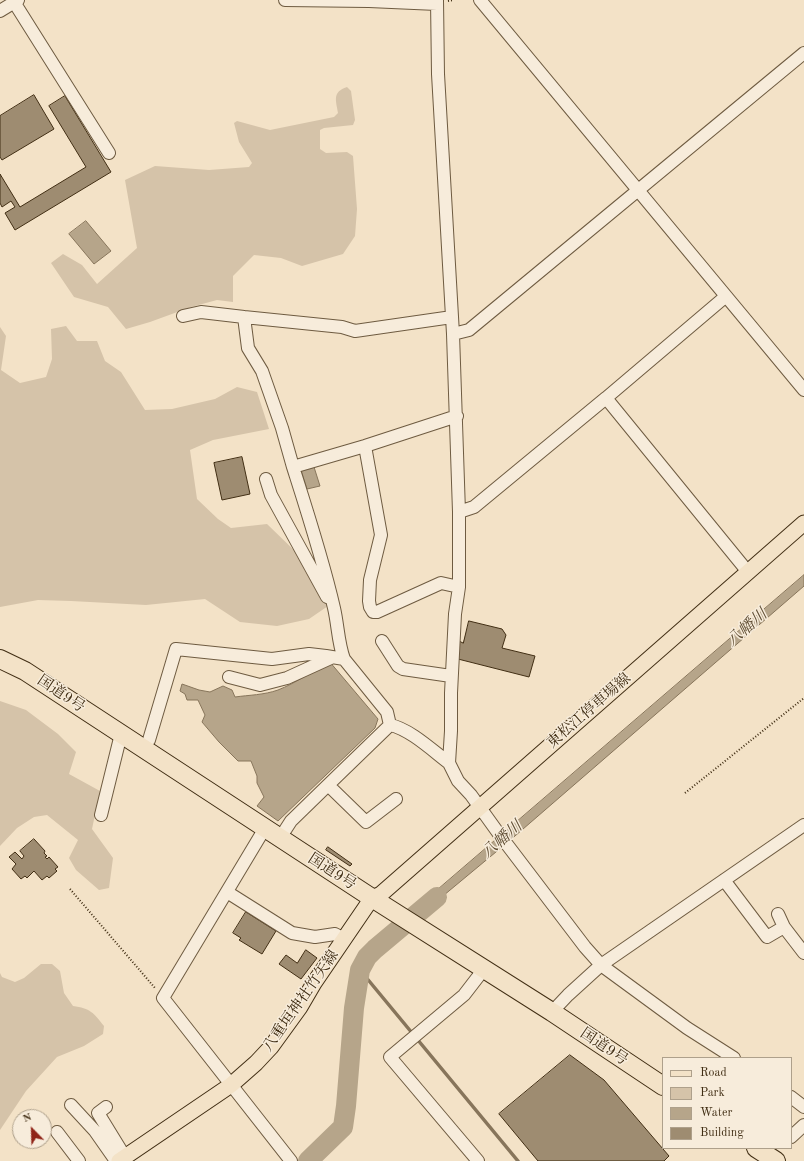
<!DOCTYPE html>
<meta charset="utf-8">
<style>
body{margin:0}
#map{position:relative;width:804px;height:1161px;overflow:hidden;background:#f3e2c7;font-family:"Old Standard TT",serif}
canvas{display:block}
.legend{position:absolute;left:662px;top:1057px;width:130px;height:92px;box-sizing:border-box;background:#f7ecdb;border:1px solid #aea08b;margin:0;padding:5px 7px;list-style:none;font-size:12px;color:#412e14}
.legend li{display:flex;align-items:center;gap:8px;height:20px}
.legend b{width:20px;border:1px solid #aea08b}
.north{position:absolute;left:12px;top:1109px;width:40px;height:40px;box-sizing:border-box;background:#f7ecdb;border:1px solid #aea08b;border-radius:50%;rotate:337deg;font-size:11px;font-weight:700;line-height:16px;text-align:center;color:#412e14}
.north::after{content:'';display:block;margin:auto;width:14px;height:18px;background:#8f2418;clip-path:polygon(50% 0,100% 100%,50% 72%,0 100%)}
</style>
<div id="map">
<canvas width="804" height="1161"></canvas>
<ul class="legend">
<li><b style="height:5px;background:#f3e2c7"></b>Road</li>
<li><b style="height:11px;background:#d5c3a9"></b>Park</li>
<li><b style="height:11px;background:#b6a58a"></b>Water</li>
<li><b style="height:11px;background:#9e8c71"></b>Building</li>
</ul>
<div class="north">N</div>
</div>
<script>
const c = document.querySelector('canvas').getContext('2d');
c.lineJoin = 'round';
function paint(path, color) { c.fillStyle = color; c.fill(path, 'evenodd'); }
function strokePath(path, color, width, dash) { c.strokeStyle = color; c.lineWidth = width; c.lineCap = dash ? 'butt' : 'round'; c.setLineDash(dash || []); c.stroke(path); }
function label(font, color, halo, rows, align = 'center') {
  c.font = font + ' "Old Standard TT","Noto Serif JP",serif'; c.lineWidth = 3; c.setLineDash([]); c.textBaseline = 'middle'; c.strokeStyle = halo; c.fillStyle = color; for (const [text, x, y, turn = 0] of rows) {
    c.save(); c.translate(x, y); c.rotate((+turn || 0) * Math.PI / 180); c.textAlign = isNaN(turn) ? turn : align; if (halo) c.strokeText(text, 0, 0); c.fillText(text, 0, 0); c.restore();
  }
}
paint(new Path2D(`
 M 347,87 L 351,91 L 355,120 L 353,125 L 324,128 L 320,130 L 320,149 L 326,153 L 347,152 L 353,156 L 357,209 L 355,236 L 343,254 L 302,266 L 281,258 L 254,255 L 233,276 L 233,302 L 217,300 L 191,307 L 150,322 L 126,329 L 108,307 L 74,297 L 51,263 L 63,254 L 82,265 L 97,284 L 137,248 L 125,180 L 155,166 L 209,170 L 249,167 L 252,163 L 239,142 L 234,123 L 237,121 L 270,130 L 334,117 L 338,113 C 336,100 332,92 347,87 Z
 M 66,326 L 77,341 L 97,341 L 105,361 L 121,372 L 145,410 L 172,409 L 215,399 L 237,387 L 257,392 L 269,429 L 213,440 L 190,450 L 197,499 L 218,519 L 231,528 L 267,524 L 299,555 L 305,571 L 328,606 L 309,619 L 277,626 L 240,622 L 205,599 L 146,605 L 71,601 L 38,600 L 0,607 L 0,327 L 6,336 L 1,370 L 20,383 L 46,377 L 52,359 L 51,329 Z
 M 0,701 L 26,710 L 58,734 L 76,752 L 69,774 L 100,791 L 92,829 L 113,858 L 109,888 L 99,890 L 76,870 L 69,858 L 78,840 L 47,815 L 34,817 L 17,828 L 0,846 Z
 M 41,964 L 52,964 L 60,971 L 64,993 L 73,1006 C 90,1008 94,1013 104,1026 L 103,1034 L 84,1046 L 57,1057 L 26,1091 L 0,1130 L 0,973 L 2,977 L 15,982 L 24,978 Z`), '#d5c3a9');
const water = new Path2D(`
 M 86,221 L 111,251 L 94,264 L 69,234 Z
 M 314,467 L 320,486 L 307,489 L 301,470 Z
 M 804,575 L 804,586 L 508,842 L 420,915 L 413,911 Z
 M 329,661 L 378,719 L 375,728 L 278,821 L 257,806 L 264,797 L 257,783 L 257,776 L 251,761 L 238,761 L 219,742 L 202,722 L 205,715 L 198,700 L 187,700 L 185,694 L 180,691 L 182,684 L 199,690 L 210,692 L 223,686 L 232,690 L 235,697 C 249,695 264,695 278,690 C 296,683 313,671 329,661 Z`);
paint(water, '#b6a58a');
strokePath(water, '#87755b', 1);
strokePath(new Path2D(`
 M 360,970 L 518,1161`), '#87755b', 3.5);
strokePath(new Path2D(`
 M 308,1161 L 343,1127 L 346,1106 L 354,1008 L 360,970 L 367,957 L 375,949 L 437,897`), '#b6a58a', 20);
const building = new Path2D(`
 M 34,95 L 54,129 L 2,160 L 0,157 L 0,116 Z
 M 65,96 L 111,172 L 15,230 L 5,213 L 15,207 L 11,201 L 2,207 L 0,203 L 0,174 L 20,207 L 86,167 L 49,106 Z
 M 242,457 L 250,494 L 222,500 L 214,463 Z
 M 469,621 L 502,629 L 506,635 L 502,648 L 535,656 L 529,677 L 454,658 L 459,641 L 463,643 Z
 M 34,839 L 45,851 L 44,853 L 47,856 L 45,857 L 47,859 L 49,857 L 58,867 L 55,869 L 57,871 L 49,878 L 47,876 L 42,880 L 34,871 L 27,878 L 25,876 L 21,879 L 12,869 L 16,864 L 9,857 L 15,852 L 22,859 L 24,856 L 20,851 Z
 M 328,847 L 352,864 L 350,866 L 326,850 Z
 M 246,912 L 276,931 L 262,954 L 239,940 L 241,938 L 233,933 Z
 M 306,950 L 317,958 L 301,979 L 279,964 L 286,955 L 297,963 Z
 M 570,1055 L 604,1080 L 669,1156 L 664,1161 L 538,1161 L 499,1114 Z`);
paint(building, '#9e8c71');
strokePath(building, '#412e14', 1);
const minor = new Path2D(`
 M 285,0 L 369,1 L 437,4
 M 437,0 L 438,74 L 453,334 L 459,512 L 459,587 L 455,614 L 451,693 L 451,731 L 449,763 L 458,781 L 471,795 L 499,834 L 585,947 L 601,965 L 687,1028 L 734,1058
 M 480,0 L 804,390
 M 14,2 L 109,153
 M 0,11 L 18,0
 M 725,297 L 606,398 L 748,572
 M 183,316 L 201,312 L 244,317
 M 452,317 L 355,331 L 342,327 L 244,317 L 248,348 L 262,371 L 282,428 L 293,467 L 365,446 L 457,416
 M 453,334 L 469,330 L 804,53
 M 365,446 L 381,535 L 370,580 L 369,601 L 370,607 L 373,612 L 377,612 L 441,583 L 459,587
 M 293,467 C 308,514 323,560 334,608 C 338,625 338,643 344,659 L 387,712 L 390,725 C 410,729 433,751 449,763
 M 266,479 L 271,495 L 327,597
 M 459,512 L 474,507 L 606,398
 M 382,641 L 398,666 L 403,669 L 451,676
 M 229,677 L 260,685 L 287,678 L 333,657
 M 390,725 L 328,785 L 366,822 L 396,799
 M 143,749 L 149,740 L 176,649 L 272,659 L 309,654 L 326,656 L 344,659
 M 101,815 L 121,734
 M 265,828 L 163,998 L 291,1161
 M 280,838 L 291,821 L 328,785
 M 724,880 L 767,937 L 784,927
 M 227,892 L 292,933 L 315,937 L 335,934 L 344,939
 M 778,914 L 784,927 L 804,953
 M 552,1012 L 568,995 L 601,965 L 804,825
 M 791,1097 L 804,1107
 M 71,1105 L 95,1131 L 116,1161
 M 106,1107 L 98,1113 L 125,1157
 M 57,1132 L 79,1161
 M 791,1137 L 804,1125
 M 478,1161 L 390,1057 L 464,995 L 484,969`);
const major = new Path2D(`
 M 119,1161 L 231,1085 L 256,1063 L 271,1047 L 300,1007 L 314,983 L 372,898 L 381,894 L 804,523`);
const highway = new Path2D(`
 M 0,659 L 25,671 L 372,898 L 552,1012 L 663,1086
 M 756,1148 L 776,1161`);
strokePath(minor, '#6e5b41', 14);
strokePath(major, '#412e14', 17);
strokePath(highway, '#412e14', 20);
strokePath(new Path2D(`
 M 448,1 L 453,0
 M 685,793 L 804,698
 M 70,889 L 155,988`), '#412e14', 2, [1, 2]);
strokePath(minor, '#f7ecdb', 12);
strokePath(major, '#f3e2c7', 15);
strokePath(highway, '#f3e2c7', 18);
label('15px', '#412e14', '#f7ecdb', [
 ["国道9号",61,694,34],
 ["東松江停車場線",589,711,-41],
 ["国道9号",332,872,33],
 ["八重垣神社竹矢線",301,1001,-55],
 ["国道9号",604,1047,34]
]);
label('italic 16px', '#5e4c32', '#f7ecdb', [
 ["八幡川",747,628,-41],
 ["八幡川",502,840,-41]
]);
</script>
